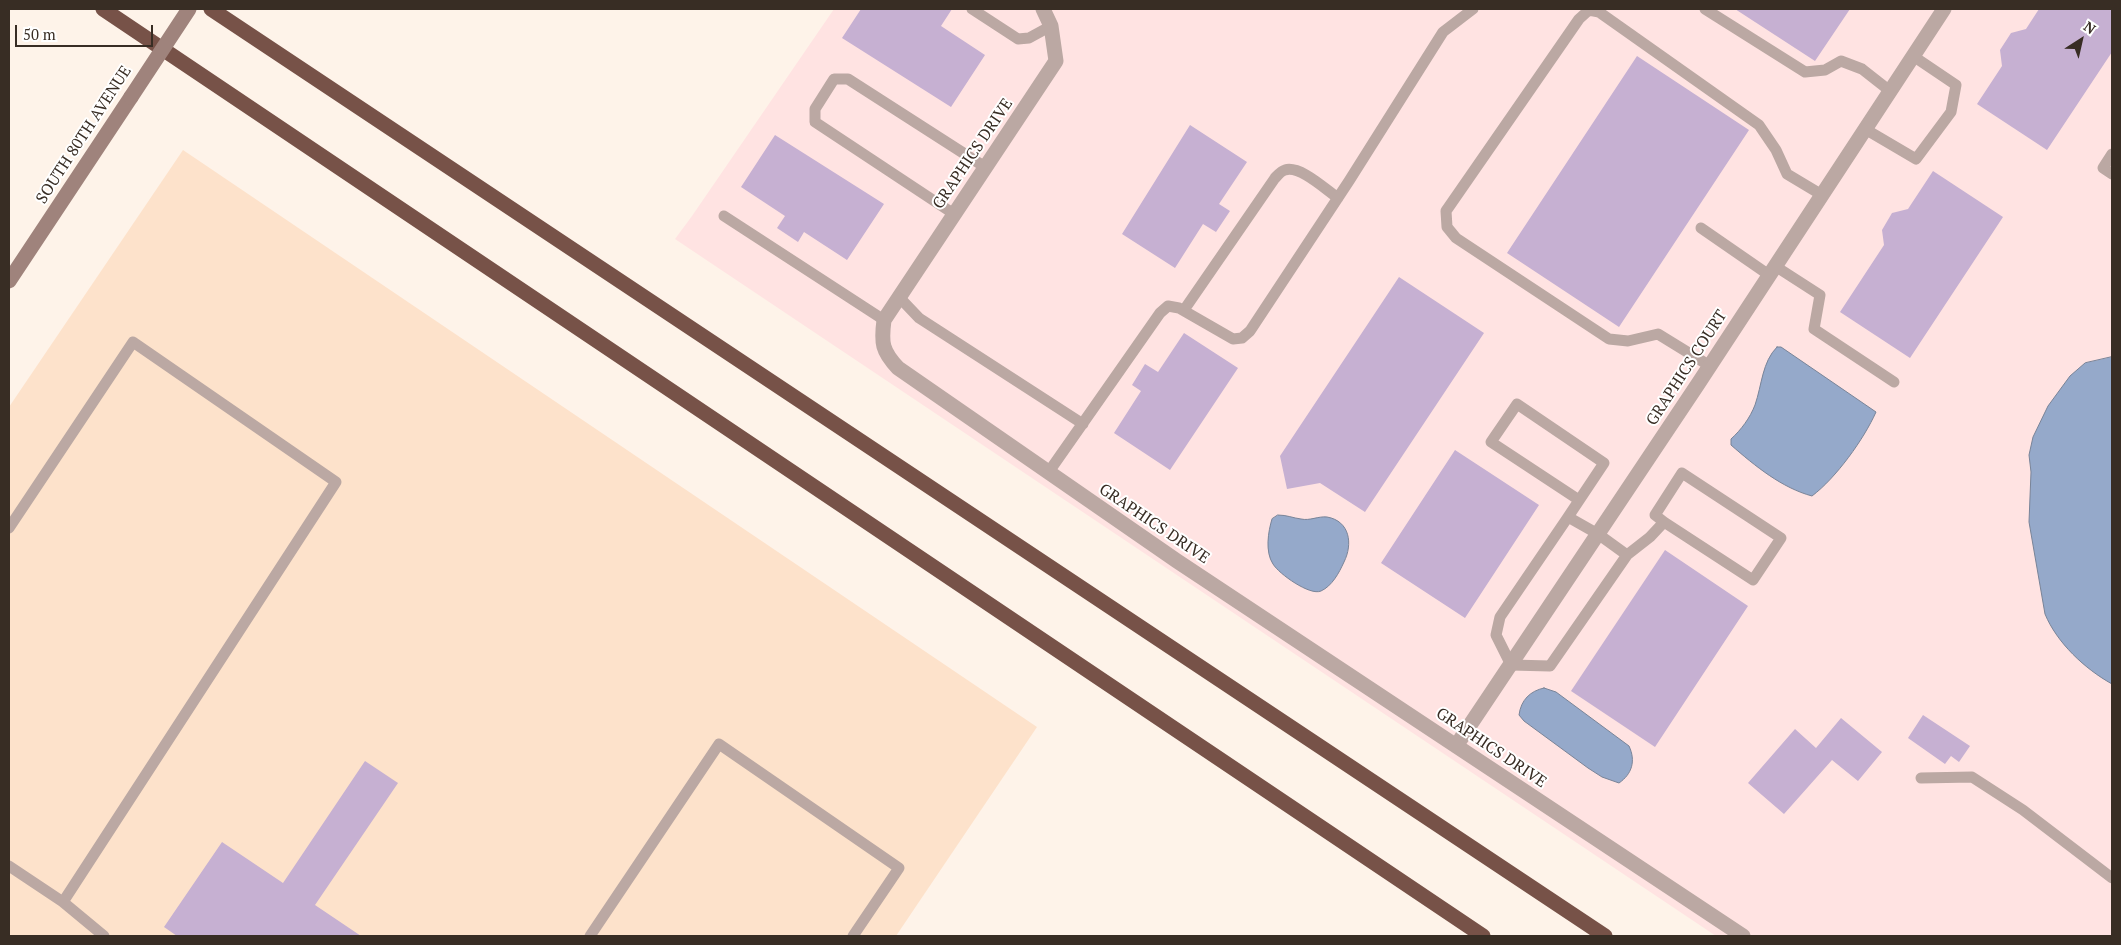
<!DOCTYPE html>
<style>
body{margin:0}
#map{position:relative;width:2121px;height:945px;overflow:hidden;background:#fef3e9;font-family:"PT Serif",serif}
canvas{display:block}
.frame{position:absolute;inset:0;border:10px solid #382d24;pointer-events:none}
.north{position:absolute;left:2056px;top:15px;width:50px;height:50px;-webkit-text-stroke:4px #fff;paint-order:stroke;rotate:35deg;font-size:14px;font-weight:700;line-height:20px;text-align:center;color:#382d24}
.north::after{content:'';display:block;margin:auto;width:18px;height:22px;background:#382d24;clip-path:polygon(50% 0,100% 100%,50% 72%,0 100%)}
.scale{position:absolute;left:15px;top:25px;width:138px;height:22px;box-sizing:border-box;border:2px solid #382d24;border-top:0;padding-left:6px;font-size:15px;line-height:18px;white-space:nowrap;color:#382d24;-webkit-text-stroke:4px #fff;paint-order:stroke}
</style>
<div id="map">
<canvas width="2121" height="945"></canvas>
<div class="frame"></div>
<div class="north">N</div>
<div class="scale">50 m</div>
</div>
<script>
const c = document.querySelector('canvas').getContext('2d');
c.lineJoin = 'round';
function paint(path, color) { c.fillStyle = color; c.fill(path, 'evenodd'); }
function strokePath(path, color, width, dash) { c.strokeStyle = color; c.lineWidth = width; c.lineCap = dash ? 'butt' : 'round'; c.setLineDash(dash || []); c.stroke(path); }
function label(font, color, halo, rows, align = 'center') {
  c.font = font + ' "PT Serif",serif'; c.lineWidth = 4; c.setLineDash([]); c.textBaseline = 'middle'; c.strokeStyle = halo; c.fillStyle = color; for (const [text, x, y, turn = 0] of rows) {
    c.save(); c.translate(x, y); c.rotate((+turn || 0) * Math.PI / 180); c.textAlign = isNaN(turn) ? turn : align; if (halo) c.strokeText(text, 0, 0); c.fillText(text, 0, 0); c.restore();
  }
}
paint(new Path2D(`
 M 834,9 L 2112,9 L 2112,936 L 1716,936 L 675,239 L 692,216 Z`), '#ffe3e2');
paint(new Path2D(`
 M 183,150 L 1037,727 L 896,936 L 9,936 L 9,407 Z`), '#fde2cb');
const water = new Path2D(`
 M 1777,347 L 1781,347 L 1876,412 C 1864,439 1836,478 1812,496 C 1782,488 1755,466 1731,445 L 1731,439 C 1741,430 1750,418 1755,405 C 1762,385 1762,362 1777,347 Z
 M 2112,357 L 2112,684 C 2085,669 2057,643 2045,614 L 2029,522 L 2031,472 L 2029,455 L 2033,437 L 2048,406 L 2070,376 L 2085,363 Z
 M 1278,515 C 1287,515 1293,518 1301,519 C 1310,521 1318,516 1327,517 C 1350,521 1353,544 1344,562 C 1339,573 1332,586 1321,591 C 1310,596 1279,574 1273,564 C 1265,552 1268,532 1272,519 Z
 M 1544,688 L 1556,692 L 1629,746 C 1636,761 1632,774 1619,783 L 1602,777 L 1588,768 L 1524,721 L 1519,715 C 1521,700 1530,691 1544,688 Z`);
paint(water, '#95a9ca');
strokePath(water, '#798498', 1);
paint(new Path2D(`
 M 861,9 L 952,9 L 941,26 L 985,55 L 951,107 L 842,38 Z
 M 1735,9 L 1850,9 L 1815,61 Z
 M 2039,9 L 2112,9 L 2112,52 L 2047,150 L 1977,104 L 2002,66 L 2000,50 L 2011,33 L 2026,29 Z
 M 1637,56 L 1749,130 L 1619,327 L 1507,253 Z
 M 1190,125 L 1247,162 L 1219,204 L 1230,211 L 1216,232 L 1203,224 L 1175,268 L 1122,234 Z
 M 775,135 L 884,204 L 847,260 L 804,232 L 798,242 L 777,228 L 785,216 L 741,187 Z
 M 1933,171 L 2003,217 L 1910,358 L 1840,312 L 1884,245 L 1882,230 L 1892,213 L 1908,209 Z
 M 1399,277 L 1484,333 L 1365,512 L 1320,483 L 1287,489 L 1280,456 Z
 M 1184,333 L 1238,368 L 1170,470 L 1114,433 L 1141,391 L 1132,385 L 1145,364 L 1158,372 Z
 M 1455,450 L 1539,505 L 1465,618 L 1381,563 Z
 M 1665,550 L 1748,606 L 1655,747 L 1571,691 Z
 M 1923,715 L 1970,746 L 1959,762 L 1951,756 L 1945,764 L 1908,738 Z
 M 1841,718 L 1882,752 L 1858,781 L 1832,760 L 1784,814 L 1748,783 L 1795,729 L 1816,748 Z
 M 365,761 L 398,783 L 315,905 L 361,936 L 177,936 L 164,927 L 222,842 L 283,883 Z`), '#c6b0d2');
strokePath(new Path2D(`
 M 972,9 L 1018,39 L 1029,38 L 1051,26
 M 1705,9 L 1805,72 L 1825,70 L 1841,61 L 1862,69 L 1890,91
 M 1865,129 L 1916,159 L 1951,112 L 1956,85 L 1913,56
 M 2112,154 L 2103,168 L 2112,174
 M 954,214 L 815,122 L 815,109 L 834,79 L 848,79 L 985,167
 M 724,216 L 884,320
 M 1701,228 L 1769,275
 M 1775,266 L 1820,295 L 1814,329 L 1894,382
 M 899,297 L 919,318 L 1083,424
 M 1184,310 L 1275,178 C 1278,175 1281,171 1285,170 C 1300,165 1326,190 1338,198
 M 1710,366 L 1658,334 L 1628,341 L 1609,339 L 1456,238 L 1447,227 L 1446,211 L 1579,19 L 1589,10 L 1599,12 L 1759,125 L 1776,150 L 1787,174 L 1822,195
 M 1048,473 L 1160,313 L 1168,306 L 1179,308 L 1233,339 L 1242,338 L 1250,331 L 1349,181 L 1443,32 L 1473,9
 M 1568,517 L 1604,463 L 1517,404 L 1491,442 L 1579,500
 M 9,528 L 133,342 L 336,482 L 63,902
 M 1627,555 L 1598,534 L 1568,517 L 1500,617 L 1496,635 L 1511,665 L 1550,666 L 1627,555 L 1650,537 L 1664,522 L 1753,580 L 1781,538 L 1682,473 L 1655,515 L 1664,522
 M 1921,778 L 1972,777 L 2023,810 L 2112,878
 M 9,866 L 63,902 L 104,936
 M 590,936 L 719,744 L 899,868 L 853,936`), '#bba8a3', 11);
strokePath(new Path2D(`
 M 1043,9 L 1051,26 L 1056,61 L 884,320 C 881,343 882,351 898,368 L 1177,561 L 1743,936
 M 1456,746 L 1698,384 L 1944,9`), '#bba8a3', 15);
strokePath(new Path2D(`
 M 9,281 L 131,97`), '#9f837c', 15);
strokePath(new Path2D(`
 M 103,9 L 1483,936
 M 211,9 L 1605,936`), '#775248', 15);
strokePath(new Path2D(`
 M 131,97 L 189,9`), '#9f837c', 15);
label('16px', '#382d24', '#fff', [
 ["SOUTH 80TH AVENUE",84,135,-57],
 ["GRAPHICS DRIVE",973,154,-56],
 ["GRAPHICS COURT",1687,368,-57],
 ["GRAPHICS DRIVE",1154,524,34],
 ["GRAPHICS DRIVE",1491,748,34]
]);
</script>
